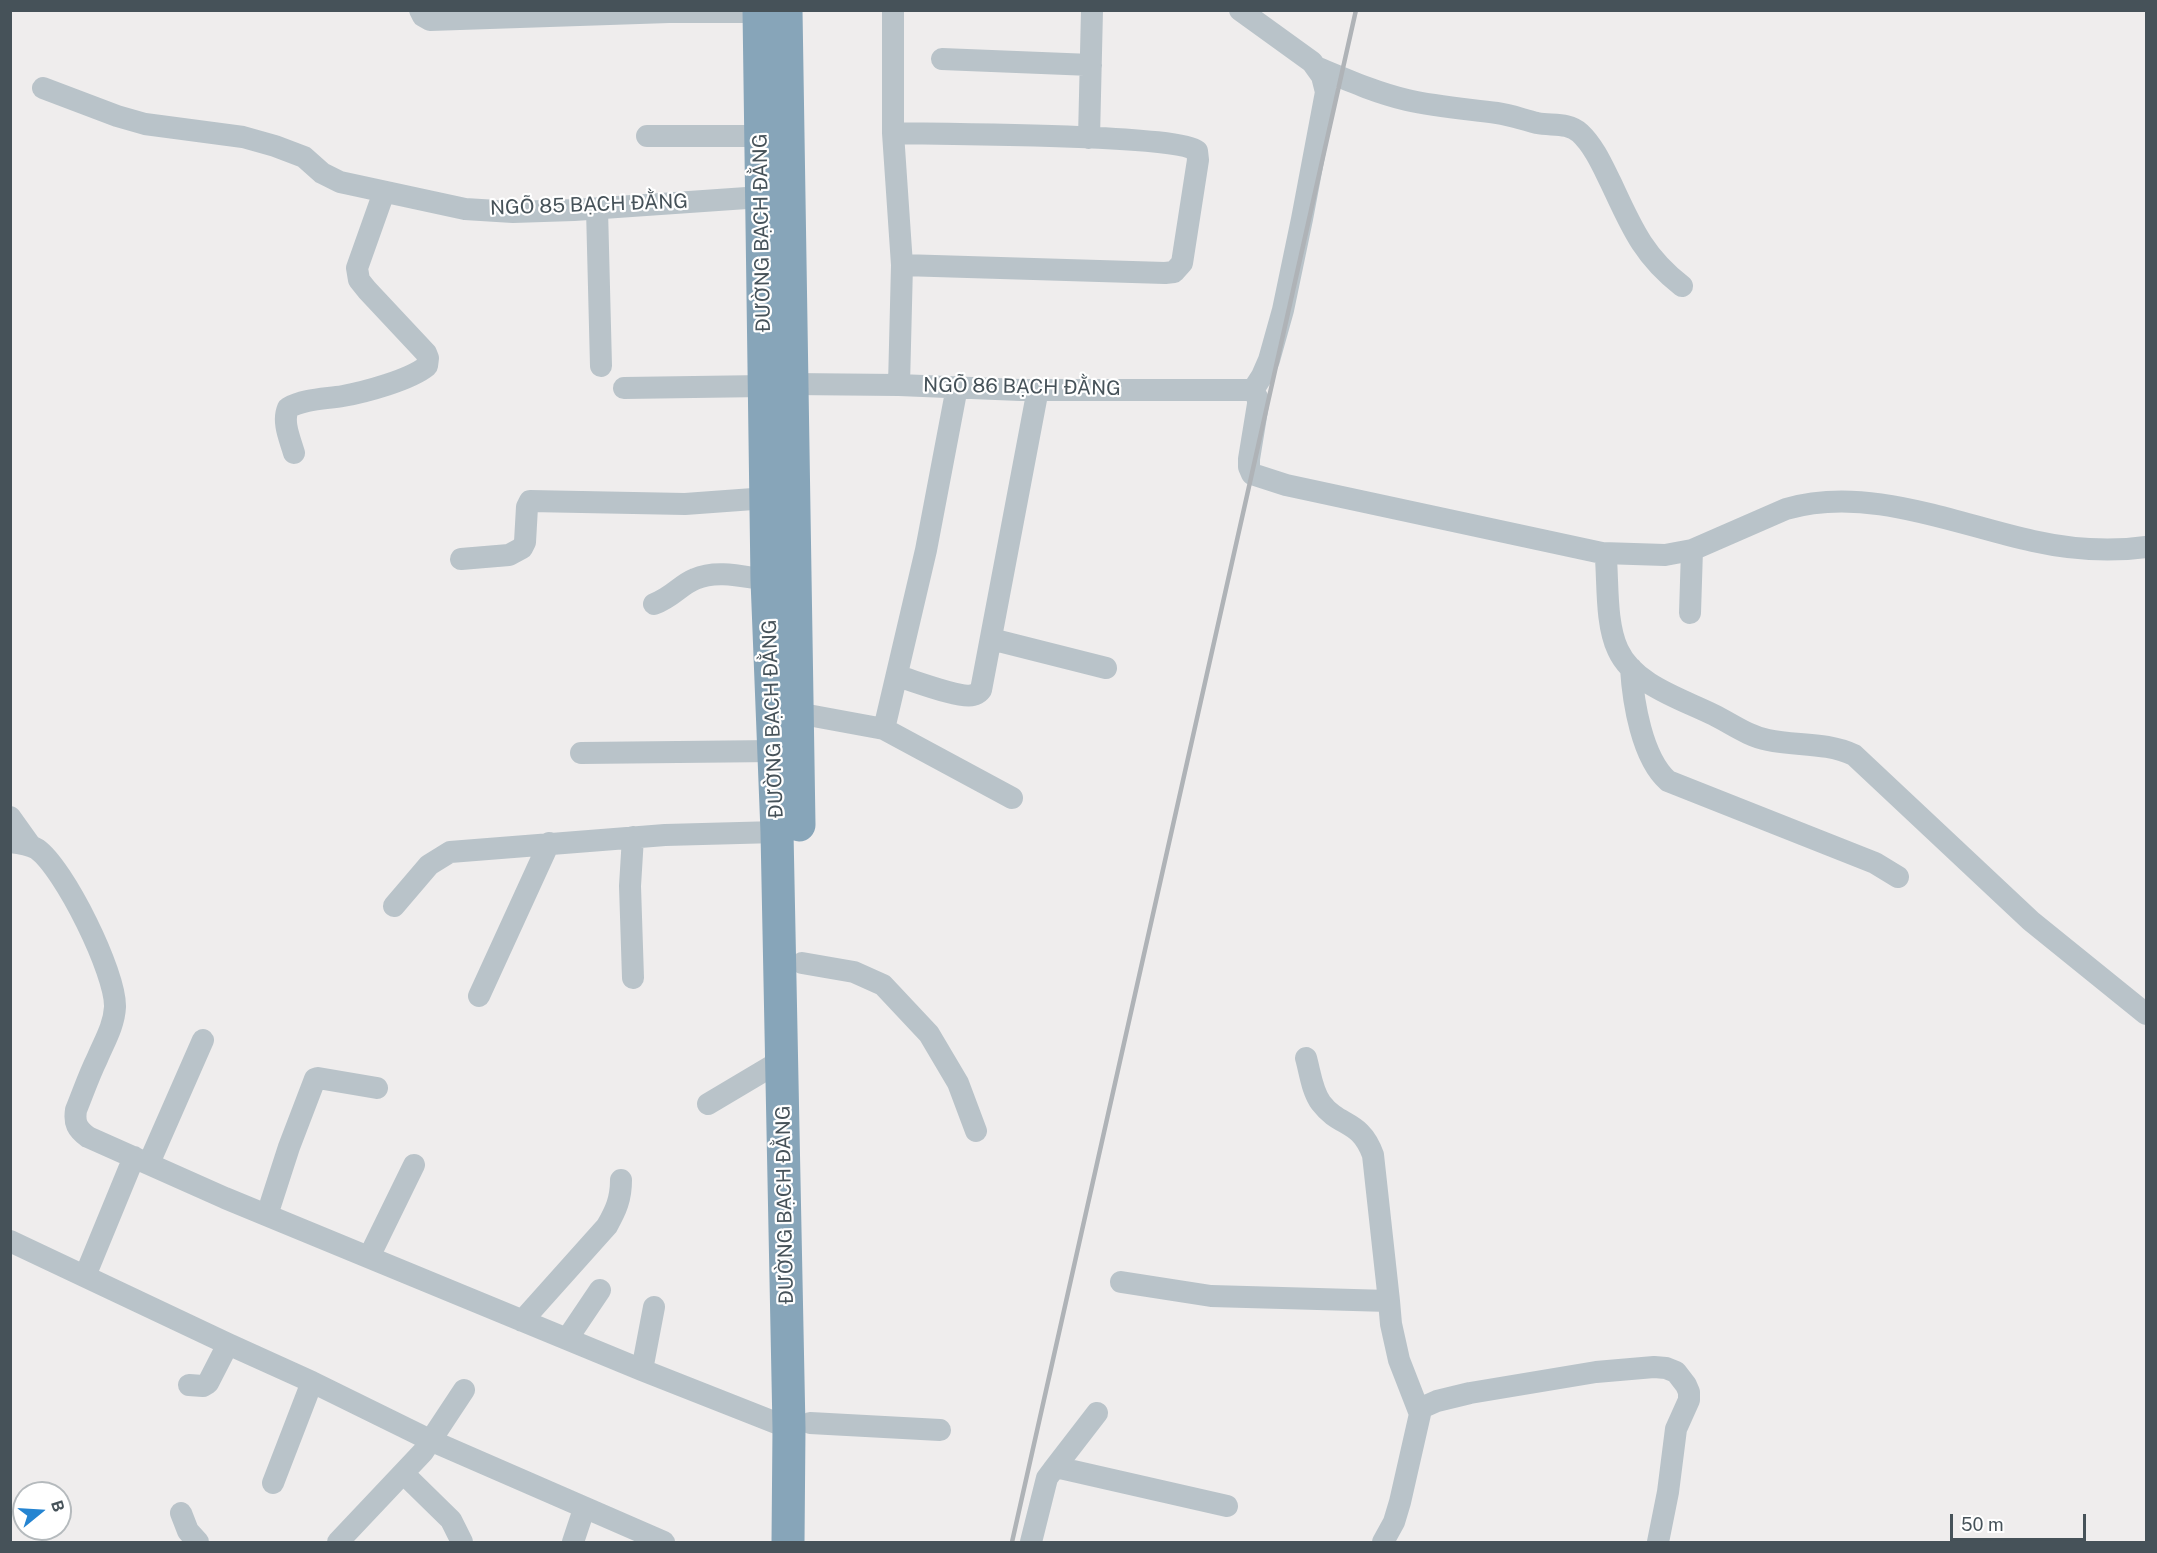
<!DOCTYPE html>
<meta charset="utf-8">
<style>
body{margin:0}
#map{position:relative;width:2157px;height:1553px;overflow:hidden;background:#efeded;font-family:"Public Sans",sans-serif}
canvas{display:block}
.frame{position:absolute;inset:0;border:12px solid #465259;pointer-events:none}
.north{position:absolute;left:12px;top:1481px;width:60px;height:60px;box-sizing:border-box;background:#fff;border:2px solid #b5babd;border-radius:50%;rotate:72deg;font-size:16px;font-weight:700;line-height:24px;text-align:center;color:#465259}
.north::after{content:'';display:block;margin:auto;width:21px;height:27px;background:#2584d1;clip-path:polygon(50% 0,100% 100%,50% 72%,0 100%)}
.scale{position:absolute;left:1950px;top:1514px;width:136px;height:27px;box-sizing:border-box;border:3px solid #465259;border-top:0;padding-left:8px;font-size:18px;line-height:21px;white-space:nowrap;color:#465259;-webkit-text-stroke:4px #fff;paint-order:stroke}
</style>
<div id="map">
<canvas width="2157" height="1553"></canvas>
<div class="frame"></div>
<div class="north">B</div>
<div class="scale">50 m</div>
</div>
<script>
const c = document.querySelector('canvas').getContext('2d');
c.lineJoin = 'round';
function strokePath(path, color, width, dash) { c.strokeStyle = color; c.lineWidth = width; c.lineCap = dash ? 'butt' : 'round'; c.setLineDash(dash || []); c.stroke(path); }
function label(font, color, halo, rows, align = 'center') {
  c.font = font + ' "Public Sans",sans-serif'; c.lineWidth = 4.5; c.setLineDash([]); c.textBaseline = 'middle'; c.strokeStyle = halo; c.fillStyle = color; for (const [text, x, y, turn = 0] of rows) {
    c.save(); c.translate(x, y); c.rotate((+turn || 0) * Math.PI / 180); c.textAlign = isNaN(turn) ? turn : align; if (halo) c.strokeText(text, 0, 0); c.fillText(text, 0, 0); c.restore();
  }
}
strokePath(new Path2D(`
 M 420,10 L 423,16 L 430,20 L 669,12 L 759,12
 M 893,10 L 893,133 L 902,265 L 899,385
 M 1240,10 L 1312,62 L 1322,76 L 1326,92 L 1302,219 L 1283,310 L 1269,360 L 1262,376 L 1253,390
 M 942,59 L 1091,65
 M 1318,68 C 1347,80 1377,93 1407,100 C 1437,107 1467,109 1497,113 C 1511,115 1524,120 1537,123 C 1552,126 1568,122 1580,133 C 1594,146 1603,167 1611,183 C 1631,226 1643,256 1682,286
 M 43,88 L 117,116 L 145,124 L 243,137 L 275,146 L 304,157 L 322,173 L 340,182 L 465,209 L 513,212 L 574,210 L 761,197
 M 893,133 C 936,134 1176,134 1197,151 L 1198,160 L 1182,263 L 1174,272 L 1165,273 L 902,265
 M 647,136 L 760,136
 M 1089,138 L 1092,10
 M 597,209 L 601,366
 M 791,384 L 899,385 L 1020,390 L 1253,390
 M 624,388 L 764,386
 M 1253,390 L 1258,399 L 1258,404 L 1249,459 L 1249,467 L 1252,474 L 1286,485 L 1602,553 L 1606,559 C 1608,586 1606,625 1618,650 C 1634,685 1682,699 1714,715 C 1732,724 1748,736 1768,740 C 1797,746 1826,742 1854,755 L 2031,921 L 2146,1014
 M 294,453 C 290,439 282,422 288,408 C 304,399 325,399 343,396 C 365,392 410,380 427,366 L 428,358 L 426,353 L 367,290 L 359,280 L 357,268 L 384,192
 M 1602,553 L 1665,555 L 1692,550 L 1786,509 C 1867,485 1955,524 2033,541 C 2069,549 2110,552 2146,547
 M 461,559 L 509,555 L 522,548 L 525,542 L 527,507 L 530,501 L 685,504 L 767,498
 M 654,604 C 673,597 680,585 695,579 C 717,569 744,577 767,580
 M 1690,613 L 1692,550
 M 991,639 L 1106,668
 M 1631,668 C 1633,702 1642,758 1668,781 L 1875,863 L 1898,877
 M 897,676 C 912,680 960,699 973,695 C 978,694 978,693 981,690 L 1038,389
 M 797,713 L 884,729 L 1012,798
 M 884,729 L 926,550 L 957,387
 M 581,753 L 775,751
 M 10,817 L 30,845
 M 633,837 L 630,886 L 633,978
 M 10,842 C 20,843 29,844 37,849 C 64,868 116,973 115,1007 C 114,1026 104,1042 97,1059 C 89,1075 83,1093 76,1110 C 74,1123 77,1129 88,1137 L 225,1198 L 642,1370 L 789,1428
 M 394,906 L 429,865 L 450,852 L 665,835 L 777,832
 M 802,963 L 854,972 L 883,985 L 929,1034 L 958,1083 L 976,1131
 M 479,996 L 549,843
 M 1306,1058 C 1310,1072 1312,1091 1321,1103 C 1340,1128 1360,1119 1373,1155 L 1389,1301
 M 708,1104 L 782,1060
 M 149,1163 L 203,1040
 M 267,1215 L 289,1147 L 315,1079 L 318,1078 L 377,1088
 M 10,1241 L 228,1344 L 312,1382 L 432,1441 L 664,1542
 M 369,1257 L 414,1165
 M 85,1276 L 134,1157
 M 1121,1282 L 1211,1296 L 1389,1301 L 1391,1324 L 1399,1360 L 1420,1414 L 1400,1502 L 1394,1522 L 1383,1542
 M 522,1321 L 607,1226 C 616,1210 621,1199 621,1180
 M 567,1339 L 600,1290
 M 642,1370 L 654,1307
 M 189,1385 L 203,1386 L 208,1383 L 228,1344
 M 1419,1409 L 1437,1401 L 1470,1393 L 1596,1372 L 1654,1367 L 1666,1368 L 1676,1372 L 1686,1385 L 1689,1392 L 1689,1400 L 1676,1429 L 1668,1492 L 1658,1542
 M 810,1423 L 940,1430
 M 1053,1470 L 1097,1413
 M 404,1474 L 451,1520 L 462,1542
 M 273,1483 L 312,1382
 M 181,1513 L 188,1531 L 198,1542
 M 338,1542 L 423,1452 L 464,1390
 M 573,1542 L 584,1509
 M 1031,1542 L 1047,1478 L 1053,1470 L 1060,1468 L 1227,1506`), '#b9c3c9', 22);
strokePath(new Path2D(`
 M 759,10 L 767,580 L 777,832 L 789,1428 L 788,1542
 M 786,10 L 799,825`), '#87a5b9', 33);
strokePath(new Path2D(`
 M 1012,1542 L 1356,10`), '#afb3b7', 4.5);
label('20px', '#465259', '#fff', [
 ["NGÕ 85 BẠCH ĐẰNG",589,205,-2],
 ["ĐƯỜNG BẠCH ĐẰNG",762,233,-91],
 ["NGÕ 86 BẠCH ĐẰNG",1022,387,1],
 ["ĐƯỜNG BẠCH ĐẰNG",773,719,-92],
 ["ĐƯỜNG BẠCH ĐẰNG",785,1205,-91]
]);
</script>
